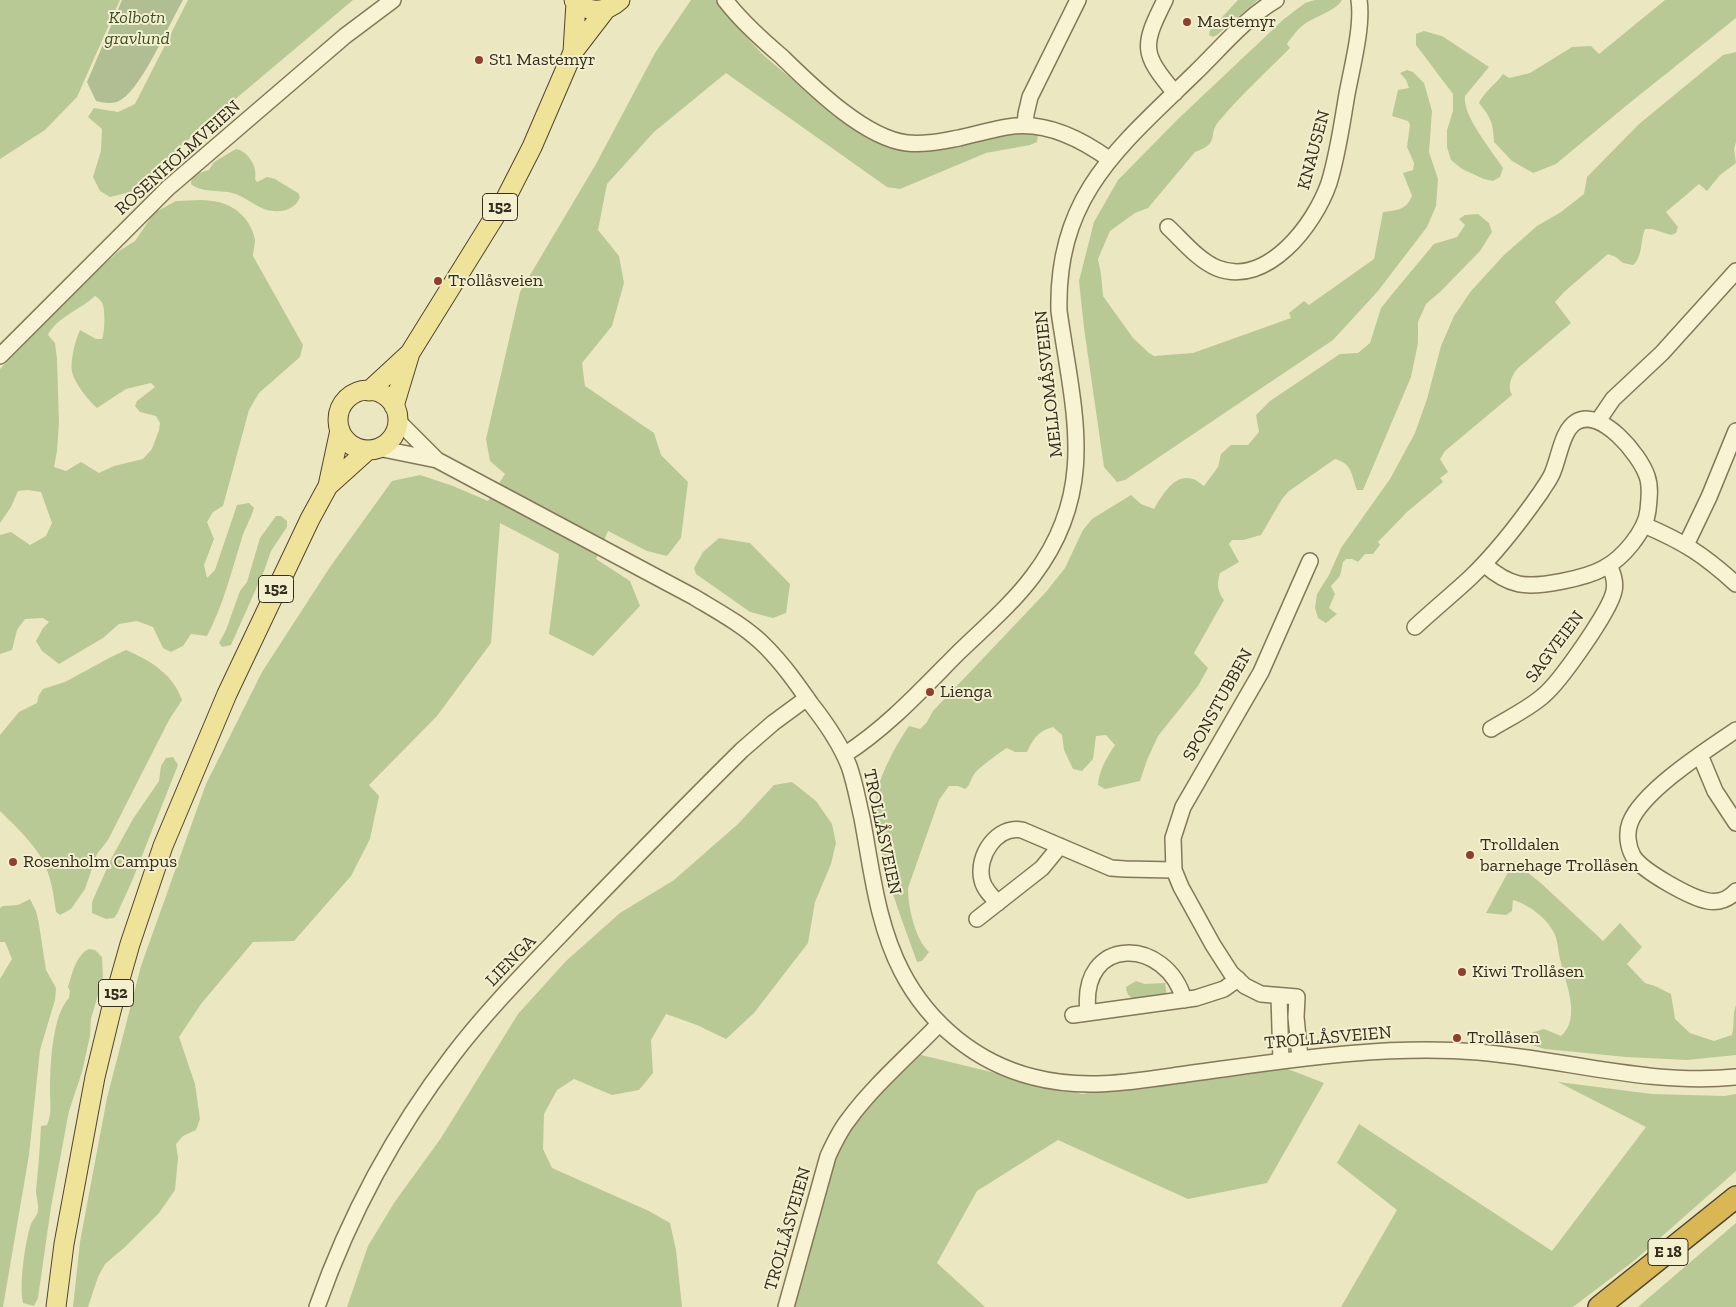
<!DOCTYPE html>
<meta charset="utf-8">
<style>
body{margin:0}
canvas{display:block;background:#ebe7c1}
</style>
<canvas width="1736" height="1307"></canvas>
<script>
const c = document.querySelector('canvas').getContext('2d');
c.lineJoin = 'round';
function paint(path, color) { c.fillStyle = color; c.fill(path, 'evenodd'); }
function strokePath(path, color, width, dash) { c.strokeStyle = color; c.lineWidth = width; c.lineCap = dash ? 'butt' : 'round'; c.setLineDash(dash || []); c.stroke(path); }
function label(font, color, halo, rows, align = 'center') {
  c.font = font + ' "Zilla Slab",serif'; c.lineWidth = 4; c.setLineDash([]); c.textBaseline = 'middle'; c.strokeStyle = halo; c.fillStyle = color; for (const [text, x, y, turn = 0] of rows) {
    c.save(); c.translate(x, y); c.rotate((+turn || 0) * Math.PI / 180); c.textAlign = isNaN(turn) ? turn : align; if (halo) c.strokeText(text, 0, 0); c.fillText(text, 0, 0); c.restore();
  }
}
paint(new Path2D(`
 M 0,0 L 120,0 L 77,97 L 45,130 L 0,159 Z
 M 188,0 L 353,0 L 201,128 L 131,192 L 110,197 L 100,191 L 93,177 L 101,151 L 102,129 L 88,117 L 94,108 L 118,112 L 135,104 Z
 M 691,0 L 718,0 C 733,22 750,43 769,60 C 783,72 797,83 811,94 C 837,115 873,149 907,151 C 952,152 994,128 1038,134 L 1037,142 L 1030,145 L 986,153 L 900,189 L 887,187 L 726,73 L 654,132 L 607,184 L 598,230 L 619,256 L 624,283 L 612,326 L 582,363 L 585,386 L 654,433 L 661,455 L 688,482 L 681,538 L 667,556 L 647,551 L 608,531 L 596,559 L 630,581 L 640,606 L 593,656 L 549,634 L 559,554 L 500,523 L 491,643 L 437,716 L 369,785 L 379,796 L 370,839 L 351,876 L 294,941 L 253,942 L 201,1004 L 179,1037 L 195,1084 L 200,1119 L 196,1130 L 183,1136 L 176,1144 L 178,1158 L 175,1190 L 159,1213 L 125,1247 L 105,1264 L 98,1277 L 88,1307 L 73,1307 L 80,1242 L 107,1098 L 141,966 L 206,784 L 262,672 L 330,567 L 392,481 L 420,475 L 453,486 L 488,501 L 505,474 L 490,461 L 486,439 L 520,292 L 596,164 L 655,53 Z
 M 1238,0 L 1258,0 L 1217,35 L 1213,37 L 1209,35 L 1210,30 Z
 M 1315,0 L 1342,0 C 1335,12 1314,16 1302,26 C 1296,31 1291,38 1287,44 L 1290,48 C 1266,72 1241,95 1219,121 C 1207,135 1221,143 1195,152 L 1148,208 L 1135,213 L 1110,231 L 1098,259 L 1101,274 L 1103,296 L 1133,338 L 1149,353 L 1154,356 L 1193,353 L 1291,318 L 1289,313 L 1304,301 L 1309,305 L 1374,259 L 1383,212 C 1398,210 1406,210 1412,196 L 1403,173 L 1413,170 L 1414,163 L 1407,147 L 1410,125 L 1408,121 L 1392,116 L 1398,90 L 1409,88 L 1406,80 L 1400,73 L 1407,70 L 1413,72 L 1424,83 L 1432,111 L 1429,152 L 1438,179 L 1436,206 L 1427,227 L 1378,291 L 1333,340 L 1125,480 L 1117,482 L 1104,467 L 1084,328 L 1079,281 L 1094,222 L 1118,180 L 1177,120 L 1284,19 L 1305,3 Z
 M 1665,0 L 1736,0 L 1736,18 L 1627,105 L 1556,164 L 1533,173 L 1512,161 L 1494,142 C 1493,122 1491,118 1479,103 C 1484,92 1495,85 1503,74 L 1509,78 L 1530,73 L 1572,47 L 1591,46 L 1599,54 Z
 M 1424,31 L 1442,36 L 1489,67 L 1465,96 C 1462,115 1492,151 1503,168 L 1500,177 L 1493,181 L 1484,179 L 1462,169 L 1451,160 L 1447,147 L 1447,130 L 1453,111 L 1453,94 L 1416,45 L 1416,34 Z
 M 1736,52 L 1736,142 L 1734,149 L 1736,163 L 1720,175 L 1707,191 L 1699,184 L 1666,212 L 1678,227 L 1676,233 L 1671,235 L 1652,229 L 1645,229 C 1640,241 1643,257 1633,265 L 1623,263 L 1616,257 L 1608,254 L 1564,292 L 1555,302 L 1571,323 L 1517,369 C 1511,377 1507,386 1512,395 L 1445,451 L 1440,459 L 1448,472 L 1440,478 L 1443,482 L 1407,512 L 1378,542 L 1380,545 L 1373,554 L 1365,554 L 1358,562 L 1352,559 L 1346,559 L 1343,562 L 1340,576 L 1331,586 L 1335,594 L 1329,608 L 1337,614 L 1326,623 L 1318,618 L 1315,608 L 1317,594 L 1329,575 L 1341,548 L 1390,479 L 1415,433 L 1427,399 L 1441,346 L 1454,316 L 1471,291 L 1504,255 L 1537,226 L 1561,212 L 1584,194 L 1587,177 L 1639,124 L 1723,55 Z
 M 236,149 C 248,151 258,167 255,179 L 257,182 L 267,177 L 275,179 L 298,193 L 300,197 C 295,211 278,214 264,209 C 254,205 246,198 236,194 C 222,189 203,194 191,184 L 192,175 L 209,170 L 214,162 Z
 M 176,201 C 188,201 200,199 212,201 C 233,203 251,218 255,240 C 255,245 253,251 253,256 L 303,345 L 300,357 L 259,393 L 249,410 L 223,506 L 213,512 L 207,522 L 214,539 L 204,565 L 207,578 L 215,570 L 237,505 L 249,503 L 254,508 C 251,519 244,529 241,541 C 231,573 223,606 207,636 L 191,634 L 183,646 L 171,652 L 163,648 L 153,627 L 137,621 L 119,624 L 103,638 L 59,664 L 42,651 L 36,641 L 43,628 L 49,622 L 43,618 L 25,619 L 17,630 L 12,650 L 0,654 L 0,535 L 11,532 L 30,545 L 46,536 L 52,523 L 41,492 L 28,490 L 18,491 L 11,507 L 0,523 L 0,369 L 82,284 L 119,251 L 135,241 L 154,213 ZM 95,296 C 98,298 102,301 103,305 C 105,312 105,332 102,339 L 96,339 L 80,330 C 75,341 70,361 72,372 C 75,384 88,400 97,408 L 126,389 L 151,383 L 155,387 L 137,401 L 135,406 L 140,412 L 156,416 L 160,423 L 159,430 L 152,449 L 143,459 L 114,466 L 99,473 L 81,462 L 66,471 L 54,467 L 57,451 L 59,423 L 57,359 L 55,343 L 48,335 C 57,317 80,310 95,296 Z
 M 1478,214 L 1489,223 L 1492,232 L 1480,251 L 1441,291 L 1426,304 L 1418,322 L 1418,343 L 1411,377 L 1363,490 L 1357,490 C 1351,475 1353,464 1335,459 L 1289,491 L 1282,499 L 1261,535 L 1243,540 L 1232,540 L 1229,544 L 1239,562 L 1220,573 C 1217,583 1217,591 1224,600 L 1194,653 L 1208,668 L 1198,686 L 1158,736 L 1147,760 L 1140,781 L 1105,789 L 1098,785 C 1099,770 1107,757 1115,745 L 1106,735 L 1096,736 L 1093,759 L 1082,771 L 1073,769 L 1064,750 L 1062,735 L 1053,727 C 1038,731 1033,739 1027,752 L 1015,752 L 1007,748 C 1000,752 980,767 975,773 C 970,779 971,785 965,789 L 958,786 L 949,786 L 939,800 L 908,888 C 908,907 915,939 929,952 L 922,961 L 917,962 C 900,913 878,863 877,811 C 877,804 876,797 877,791 C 883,769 896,745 909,726 L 920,729 L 927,722 L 933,711 L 1046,592 L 1065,568 L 1083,530 L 1092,519 L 1131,495 L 1141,504 L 1154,509 C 1162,496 1174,473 1193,479 C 1197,480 1201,484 1204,486 L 1218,467 L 1221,454 L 1231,445 L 1248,445 L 1259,432 L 1256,415 L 1270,401 L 1340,354 L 1358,353 L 1370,343 L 1381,308 L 1398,287 L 1434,244 L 1457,237 L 1465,225 L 1459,219 L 1465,215 Z
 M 276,516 L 281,516 L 287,521 L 287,527 L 271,551 L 264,571 L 231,645 L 222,647 L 219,643 L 226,630 L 240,591 L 247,582 L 260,538 Z
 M 719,538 L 750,543 L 790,584 L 786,613 L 773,618 L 750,612 L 696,574 L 694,568 L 703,552 Z
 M 126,650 C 151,661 173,674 182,700 L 169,720 L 108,840 L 97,854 L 85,889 L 71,909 L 60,915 L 56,912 C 54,900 53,888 49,876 C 42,850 19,830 0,811 L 0,735 L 19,712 L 37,703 L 39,695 L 43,689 L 65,682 L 111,657 Z
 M 173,757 L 178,765 L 132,881 L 117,914 L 114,918 L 106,919 L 92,913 L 92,902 L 111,859 L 133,819 L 159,781 L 161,766 L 166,758 Z
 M 792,782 L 816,801 L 832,824 L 836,843 L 831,864 L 815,902 L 808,943 L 754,1013 L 726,1039 L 697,1025 L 666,1014 L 651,1040 L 653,1073 L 639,1090 L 612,1095 L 574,1079 L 557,1090 L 544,1114 L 543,1149 L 552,1168 L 649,1211 L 670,1223 L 676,1250 L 682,1307 L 347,1307 L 368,1246 L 394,1203 L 441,1138 L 518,1014 L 566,961 L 620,913 L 674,880 L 738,824 L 774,785 Z
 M 1514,861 L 1543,885 L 1603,941 L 1620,923 L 1642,947 L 1627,964 L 1645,983 L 1655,986 L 1671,994 L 1675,1019 L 1690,1033 L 1714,1041 L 1732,1035 C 1735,1024 1732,1015 1736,1005 L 1736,1055 L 1687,1060 L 1626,1057 L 1545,1049 L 1529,1044 L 1527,1039 L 1531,1033 L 1544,1029 L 1561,1036 C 1582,1018 1565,982 1560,959 C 1558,951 1558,940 1554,933 C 1547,918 1528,904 1513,900 L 1512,911 L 1506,915 L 1486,913 Z
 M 30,899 L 36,911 L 39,924 L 46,970 L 56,988 L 55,1000 L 40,1050 L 29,1155 L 3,1307 L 0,1307 L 0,979 L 12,959 L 5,942 L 0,942 L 0,908 L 3,906 L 18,905 Z
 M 89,949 L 95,950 L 102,957 L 103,977 L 91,1019 L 90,1036 L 82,1072 L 69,1111 L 51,1207 L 38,1298 L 34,1306 L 23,1303 C 19,1286 25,1241 31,1224 C 33,1219 38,1215 38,1210 C 39,1204 36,1197 36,1191 C 38,1170 40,1148 41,1126 L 47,1125 C 52,1114 50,1103 50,1091 C 50,1067 52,1015 69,998 L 70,991 L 68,987 C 72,974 76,955 89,949 Z
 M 1136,981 L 1145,984 L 1165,983 L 1167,996 C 1152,998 1127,1007 1126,987 Z
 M 917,1054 L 1082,1094 L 1280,1066 L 1324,1083 L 1267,1183 L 1188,1199 L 1058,1140 L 977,1191 L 937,1263 L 985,1307 L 783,1307 L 847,1123 Z
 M 1558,1082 L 1652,1094 L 1725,1096 L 1736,1094 L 1736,1171 L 1635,1260 L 1573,1307 L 1341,1307 L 1397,1210 L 1337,1163 L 1359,1124 L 1552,1251 L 1646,1127 Z
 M 1736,1223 L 1736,1307 L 1638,1307 Z`), '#b9c995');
paint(new Path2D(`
 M 122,0 L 183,0 C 169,24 142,87 122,99 C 114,105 105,103 96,101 L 87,82 Z`), '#b1be94');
const minor = new Path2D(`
 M 725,0 C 741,21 761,39 781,56 C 812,86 864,138 907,143 C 925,145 942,141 959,138 C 975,134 991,130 1007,127 C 1043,120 1081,139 1109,159
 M 1165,0 C 1142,46 1141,53 1175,93
 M 1025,125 L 1026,114 L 1030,97 L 1078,0
 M 1168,227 C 1183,241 1198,260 1217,268 C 1267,288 1315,224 1329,183 C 1338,154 1342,123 1347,94 C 1352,67 1363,26 1359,0
 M 0,356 L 168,188 L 345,36 L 393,0
 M 398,421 L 437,460
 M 1598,421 L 1613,399 L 1662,353 L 1736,271
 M 378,448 L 437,460 L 694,597 C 719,612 745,626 765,646 C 783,664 797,684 811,704 C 826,723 840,743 849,766 C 855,783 858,801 862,818 C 872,871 877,924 902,972 C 929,1024 977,1063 1033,1077 C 1082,1090 1131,1082 1179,1075 C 1278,1062 1377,1044 1478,1052 C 1563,1059 1650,1086 1736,1077
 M 1644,525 C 1684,542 1704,555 1736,584
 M 1686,545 L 1709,497 L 1736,431
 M 1415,627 C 1433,610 1453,594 1471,577 C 1497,552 1520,522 1541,492 C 1544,487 1548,482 1551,476 C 1559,461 1561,431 1576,422 C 1601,407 1640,455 1647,476 C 1651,487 1649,499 1648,510 C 1646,531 1622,559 1604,568 C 1586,578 1539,588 1519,584 C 1505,581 1495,574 1484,564
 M 1491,729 C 1509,718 1528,709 1543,696 C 1560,682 1610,611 1614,591 C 1616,582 1613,573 1609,565
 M 1736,730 C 1708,749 1642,791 1630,823 C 1626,833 1628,847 1633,856 C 1642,871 1691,898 1708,901 C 1719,903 1729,899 1736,891
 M 844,755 C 888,727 923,688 959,652 C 985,627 1012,604 1033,576 C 1099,489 1073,410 1059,311 C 1056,196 1119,147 1194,74 C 1220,49 1245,18 1276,0
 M 1700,755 L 1715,791 L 1736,823
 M 998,903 C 991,896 984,889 982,880 C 976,856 997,825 1022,830 L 1111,868 L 1125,869 L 1174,870
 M 977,919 L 1042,868 L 1060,846
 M 1279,996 L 1281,1061
 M 1088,1012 C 1079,934 1167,937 1184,1000
 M 1073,1015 L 1196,998 L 1224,989 L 1238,979
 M 1300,1058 L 1296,1017 L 1297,997 L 1261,994 L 1245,986 L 1231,973 L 1213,945 L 1181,887 L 1174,870 L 1173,838 L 1183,807 L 1261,672 L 1310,561
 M 317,1307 C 349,1216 394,1132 453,1055 C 489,1008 531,966 572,923 C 628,865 684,807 742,750 L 773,723 L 807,698
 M 786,1307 L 828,1156 C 834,1143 840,1130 849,1119 C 873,1086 910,1054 939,1024`);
const major = new Path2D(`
 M 574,0 C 588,14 606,13 620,0
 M 573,52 L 576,2
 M338 420a30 30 0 1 1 60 0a30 30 0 1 1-60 0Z
 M 369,391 L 409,354
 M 394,406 L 410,353 L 505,200 L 532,147 L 573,52 L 606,9
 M 328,486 L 340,430
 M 56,1307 L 64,1244 L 95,1077 L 111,1011 L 130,944 L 163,846 L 227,694 L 310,519 L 328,486 L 368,450`);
const highway = new Path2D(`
 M 1599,1307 L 1736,1197`);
strokePath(minor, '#847859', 18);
strokePath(major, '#51452e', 21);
strokePath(highway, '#51452e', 24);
strokePath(minor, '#f7f3d3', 15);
strokePath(major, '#eee399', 19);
strokePath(highway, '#d8b754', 21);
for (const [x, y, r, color] of [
 [1187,22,5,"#903f2c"],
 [479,60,5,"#903f2c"],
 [438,281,5,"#903f2c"],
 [930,692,5,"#903f2c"],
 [1470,855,5,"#903f2c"],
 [13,862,5,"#903f2c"],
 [1462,972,5,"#903f2c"],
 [1457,1038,5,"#903f2c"]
]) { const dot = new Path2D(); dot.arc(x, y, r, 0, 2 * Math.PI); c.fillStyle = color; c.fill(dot); strokePath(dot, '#f3f0d0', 2); }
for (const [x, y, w] of [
 [500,207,35],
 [276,589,35],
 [116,993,35],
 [1668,1252,40]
]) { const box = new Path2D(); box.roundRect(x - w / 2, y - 13.5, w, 27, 4); c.fillStyle = '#f3f0d0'; c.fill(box); strokePath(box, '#342d1d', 1); }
label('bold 16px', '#342d1d', null, [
 ["152",500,207],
 ["152",276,589],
 ["152",116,993],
 ["E 18",1668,1252]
]);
label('italic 18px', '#3d5025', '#f3f0d0', [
 ["Kolbotn",137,18],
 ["gravlund",137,39]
]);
label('18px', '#342d1d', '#f3f0d0', [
 ["Mastemyr",1197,22],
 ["St1 Mastemyr",489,60],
 ["Trollåsveien",448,281],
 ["Lienga",940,692],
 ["Trolldalen",1480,845],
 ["barnehage Trollåsen",1480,866],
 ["Rosenholm Campus",23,862],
 ["Kiwi Trollåsen",1472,972],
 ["Trollåsen",1467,1038]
], 'left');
label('18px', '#342d1d', '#f3f0d0', [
 ["KNAUSEN",1314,150,-75],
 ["ROSENHOLMVEIEN",178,158,-42],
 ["MELLOMÅSVEIEN",1049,384,-96],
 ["SAGVEIEN",1555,647,-53],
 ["SPONSTUBBEN",1218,705,-61],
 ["TROLLÅSVEIEN",882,832,78],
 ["LIENGA",511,961,-46],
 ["TROLLÅSVEIEN",1328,1038,-5],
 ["TROLLÅSVEIEN",788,1229,-74]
]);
</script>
